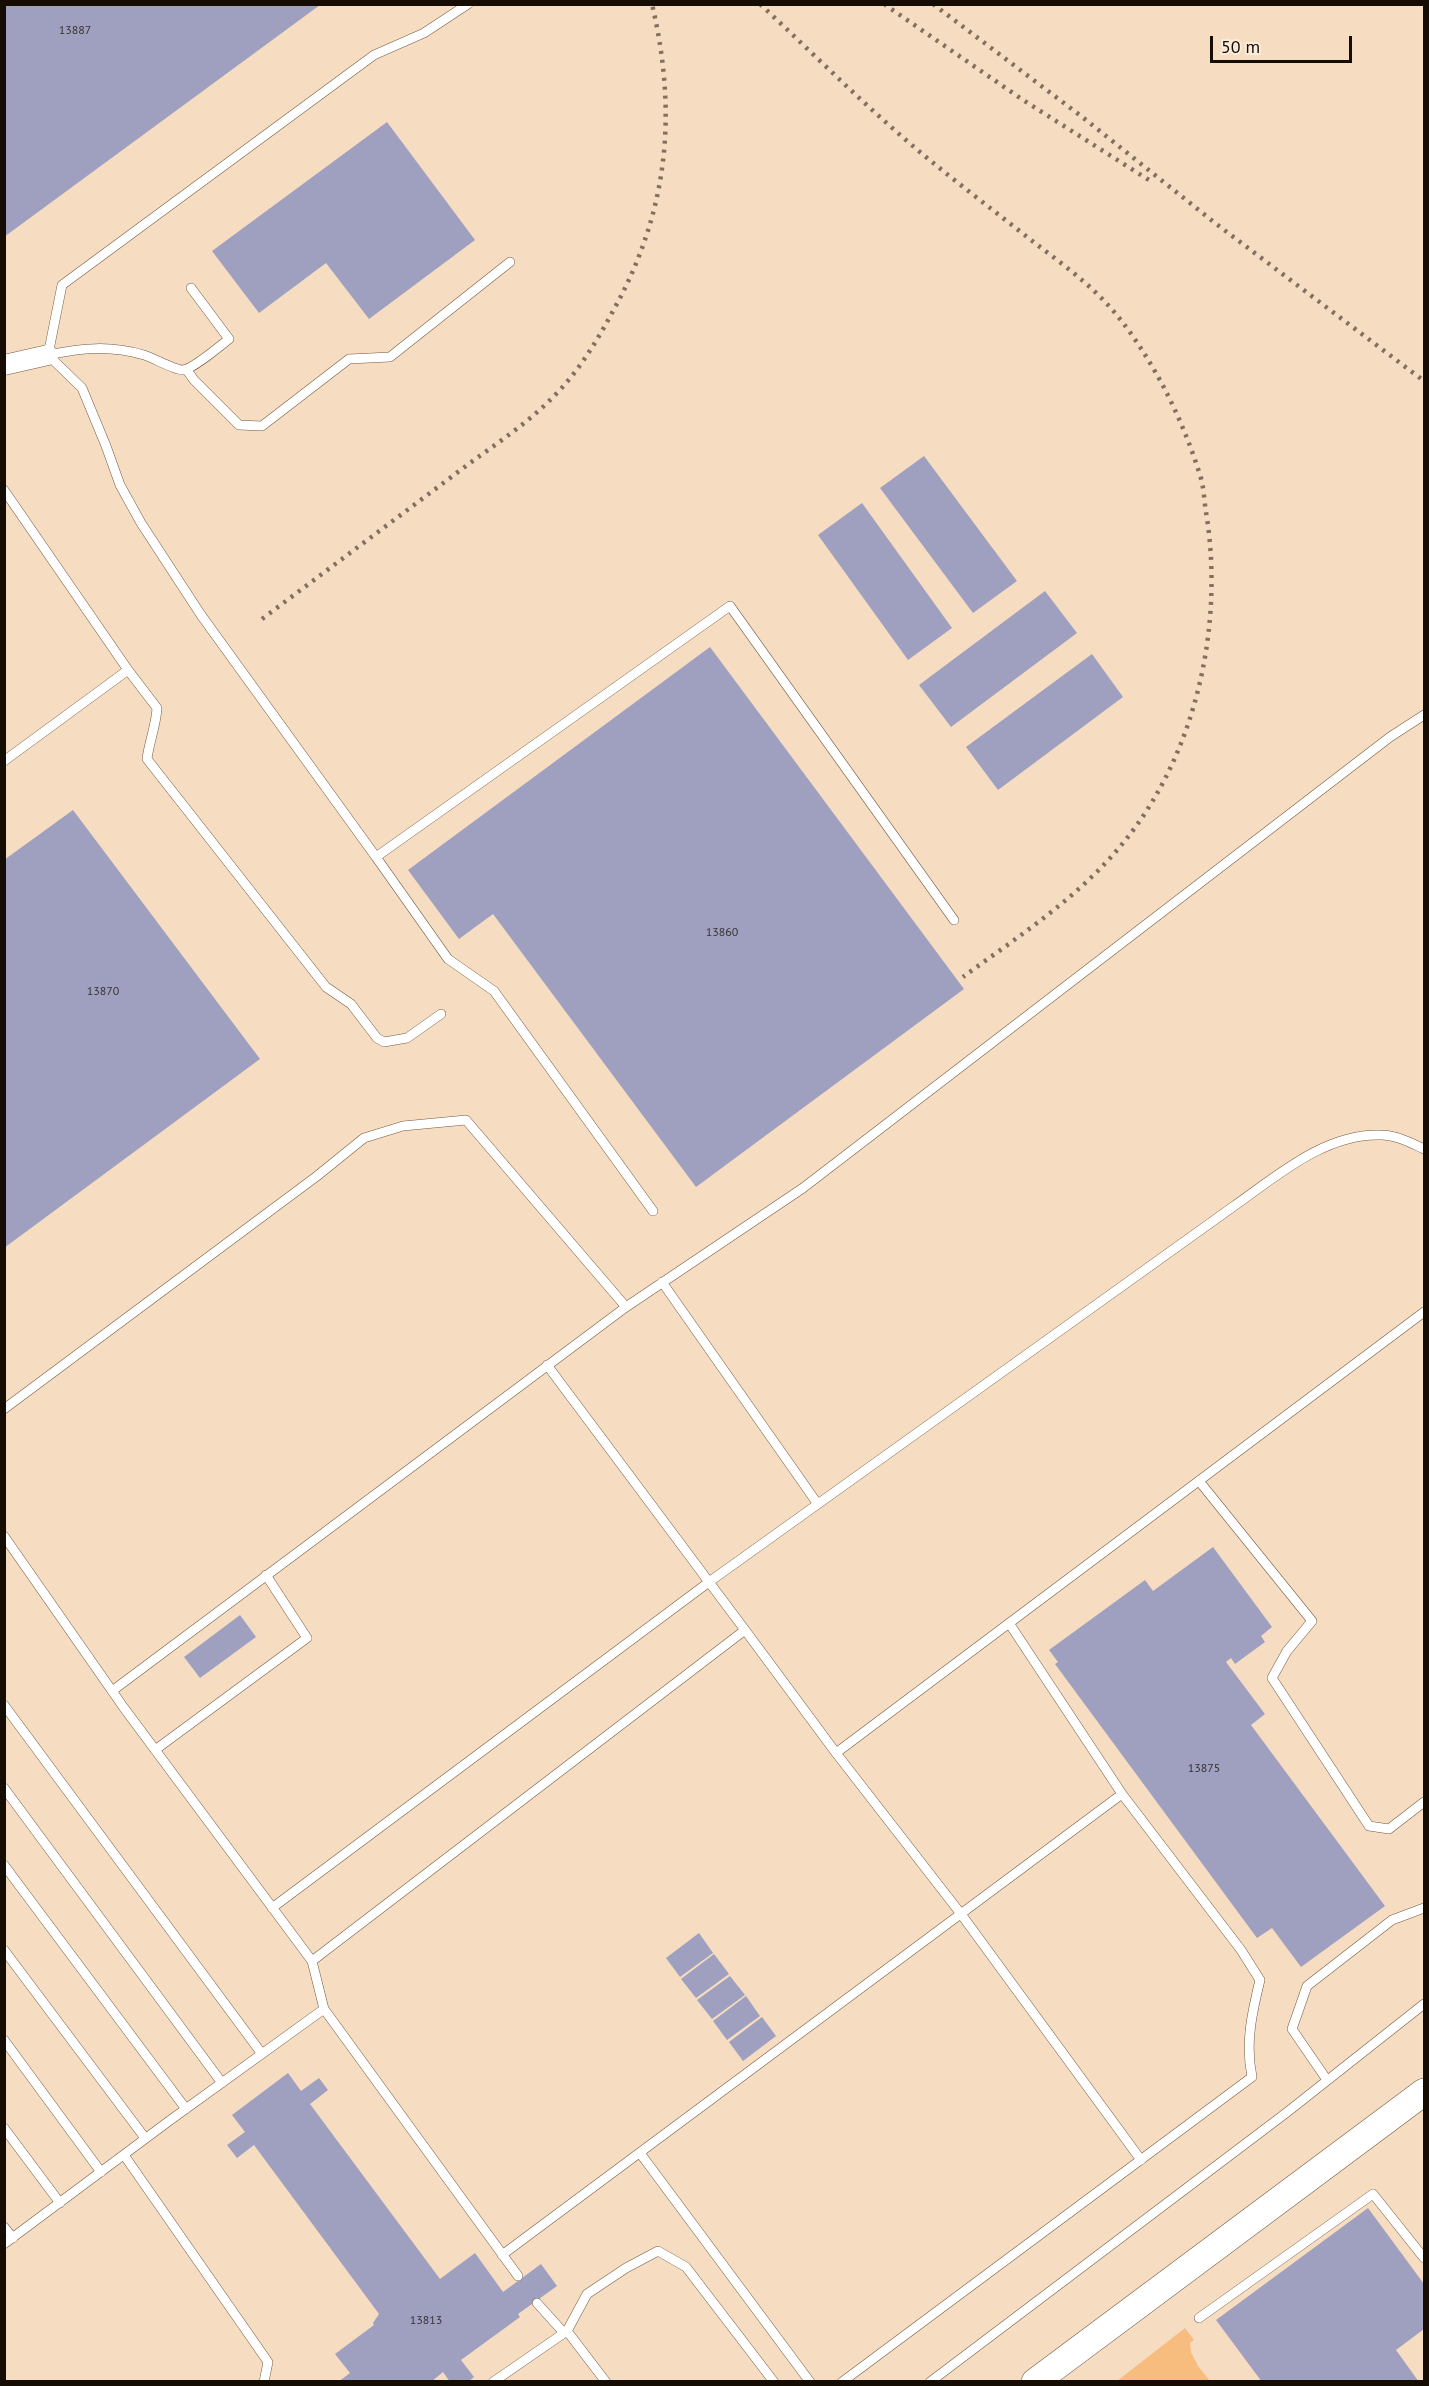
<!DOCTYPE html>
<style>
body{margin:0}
#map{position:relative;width:1429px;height:2386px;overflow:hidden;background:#f6dcc1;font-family:"PT Sans",sans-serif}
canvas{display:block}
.frame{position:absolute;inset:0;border:6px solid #150c04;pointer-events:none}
.scale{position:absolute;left:1210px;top:36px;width:142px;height:27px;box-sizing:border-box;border:3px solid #150c04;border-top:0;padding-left:8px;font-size:18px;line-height:21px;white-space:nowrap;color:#150c04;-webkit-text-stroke:4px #fbecdb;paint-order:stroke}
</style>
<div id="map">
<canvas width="1429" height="2386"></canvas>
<div class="frame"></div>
<div class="scale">50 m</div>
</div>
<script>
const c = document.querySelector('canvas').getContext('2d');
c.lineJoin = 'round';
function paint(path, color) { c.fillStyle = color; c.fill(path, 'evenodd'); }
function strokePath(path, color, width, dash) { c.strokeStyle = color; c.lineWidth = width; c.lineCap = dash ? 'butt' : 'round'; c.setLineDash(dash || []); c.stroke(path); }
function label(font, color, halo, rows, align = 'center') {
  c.font = font + ' "PT Sans",sans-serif'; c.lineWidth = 4.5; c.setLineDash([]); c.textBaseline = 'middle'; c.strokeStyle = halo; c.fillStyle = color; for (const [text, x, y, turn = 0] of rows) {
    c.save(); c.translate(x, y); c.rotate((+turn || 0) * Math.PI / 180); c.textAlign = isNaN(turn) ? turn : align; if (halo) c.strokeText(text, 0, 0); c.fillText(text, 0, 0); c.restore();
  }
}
paint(new Path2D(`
 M 1185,2328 L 1194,2340 L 1190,2343 L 1191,2352 L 1198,2366 L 1210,2381 L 1117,2381 Z`), '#f6bd7f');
paint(new Path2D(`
 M 4,5 L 320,5 L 4,237 Z
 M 387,122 L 475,240 L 369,319 L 326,263 L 259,313 L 212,251 Z
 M 924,456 L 1017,581 L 973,613 L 880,488 Z
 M 862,503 L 952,628 L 908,660 L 818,535 Z
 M 1045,591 L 1077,633 L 951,727 L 919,685 Z
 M 710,647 L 964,989 L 696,1187 L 493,914 L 459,939 L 408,870 Z
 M 1092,654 L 1123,697 L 998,790 L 966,747 Z
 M 73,810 L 260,1059 L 4,1248 L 4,860 Z
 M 1213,1547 L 1272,1627 L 1261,1636 L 1265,1642 L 1235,1664 L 1231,1658 L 1226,1662 L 1265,1714 L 1251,1725 L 1385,1906 L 1301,1967 L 1272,1928 L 1257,1938 L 1055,1664 L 1058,1662 L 1049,1650 L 1145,1580 L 1153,1591 Z
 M 240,1615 L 256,1637 L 200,1678 L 184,1657 Z
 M 699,1933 L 713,1953 L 680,1977 L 666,1958 Z
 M 714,1954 L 729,1974 L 696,1998 L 681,1979 Z
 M 730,1976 L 745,1995 L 712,2019 L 697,2000 Z
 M 746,1996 L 760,2016 L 727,2040 L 713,2021 Z
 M 762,2017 L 776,2036 L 743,2061 L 729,2042 Z
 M 288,2073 L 301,2091 L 319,2078 L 328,2090 L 310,2104 L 440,2279 L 475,2253 L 503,2292 L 541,2264 L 557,2286 L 518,2314 L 520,2317 L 461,2360 L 474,2377 L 468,2382 L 450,2382 L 443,2372 L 431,2382 L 338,2382 L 350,2373 L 335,2354 L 374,2325 L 373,2323 L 379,2314 L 254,2145 L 237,2158 L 227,2145 L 245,2132 L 232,2115 Z
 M 1368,2208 L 1424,2284 L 1424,2329 L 1396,2350 L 1419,2382 L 1262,2382 L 1216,2320 Z`), '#9fa0c0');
const lane = new Path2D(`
 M 48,355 L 82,388 L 106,446 L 120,485 L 141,523 L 201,615 L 376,857 L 730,606 L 954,920
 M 48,355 L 62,285 L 374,55 L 424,33 L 468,4
 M 48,355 C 82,348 109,345 144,355 C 154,358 174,370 183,370 C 193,369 220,346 229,339 L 191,288
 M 186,369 L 194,380 L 239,425 L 262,426 L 349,359 L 390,357 L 510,262
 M 4,490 L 128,670 L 4,761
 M 128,670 L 157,708 C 156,726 149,742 147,759 L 326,987 L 351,1004 L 377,1038 L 384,1042 L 407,1038 L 441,1014
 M 376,857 L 448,959 L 494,991 L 653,1211
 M 662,1282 L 817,1503
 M 4,1409 L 317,1176 L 364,1138 L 403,1126 L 466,1120 L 626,1307 L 803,1188 L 1390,737 L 1424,715
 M 1199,1481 L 1312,1621 L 1287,1651 L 1272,1678 L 1369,1826 L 1389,1829 L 1424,1802
 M 4,1536 L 124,1708 L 312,1961
 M 1009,1623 L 1122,1794
 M 745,1630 L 709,1582 L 1234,1206 C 1277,1176 1325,1133 1381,1135 C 1396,1135 1411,1143 1424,1149
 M 112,1691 L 626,1307
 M 4,1705 L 262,2054
 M 155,1750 L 307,1638 L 266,1575
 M 836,1753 L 961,1914 L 1141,2160
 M 4,1788 L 222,2083
 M 4,1865 L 186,2109
 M 272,1908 L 709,1582 L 547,1365
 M 4,1950 L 145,2138
 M 324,2009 L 312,1961 L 745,1630 L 836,1753 L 1424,1312
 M 4,2040 L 101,2172
 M 1327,2080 L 1292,2029 L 1307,1986 L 1392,1920 L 1424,1908
 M 4,2128 L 60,2203
 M 640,2153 L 810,2382
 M 124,2155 L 268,2362 L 264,2382
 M 4,2227 L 13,2238
 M 4,2244 L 169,2121 L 324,2009 L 518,2276
 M 502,2255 L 1122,1794 L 1241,1950 L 1260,1980 C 1252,2013 1245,2043 1252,2077 L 842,2382
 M 537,2303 L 564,2333
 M 1199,2318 L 1373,2194 L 1424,2258
 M 567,2331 L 587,2294 L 626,2268 L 658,2251 L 686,2267 L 774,2382
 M 493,2382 L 567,2331 L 606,2382
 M 930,2382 L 1286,2113 L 1424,2004`);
const street = new Path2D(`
 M 4,365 L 48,355`);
const secondary = new Path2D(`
 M 1035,2382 L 1424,2092`);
strokePath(lane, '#715b43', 10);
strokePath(street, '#715b43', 21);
strokePath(secondary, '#715b43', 28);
strokePath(lane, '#fff', 9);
strokePath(street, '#fff', 20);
strokePath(secondary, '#fff', 27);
strokePath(new Path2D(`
 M 760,4 C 817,57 872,113 932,162 C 964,188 998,214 1031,240 C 1057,260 1085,280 1108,305 C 1129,328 1146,355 1161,382 C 1177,412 1190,443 1200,475 C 1204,487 1204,500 1206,512 C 1225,627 1195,760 1118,849 C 1075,900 1016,938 963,977
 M 884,4 L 1023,100 L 1152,182
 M 933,4 L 1081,116 L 1215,223 L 1424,381
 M 262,619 C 326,571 390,523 454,475 C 489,448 526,426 557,393 C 580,369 597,341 613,311 C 668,212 678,115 652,4`), '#82705f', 4.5, [3, 6]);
label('12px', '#383133', null, [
 ["13887",75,31],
 ["13860",722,933],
 ["13870",103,992],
 ["13875",1204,1769],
 ["13813",426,2321]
]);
</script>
